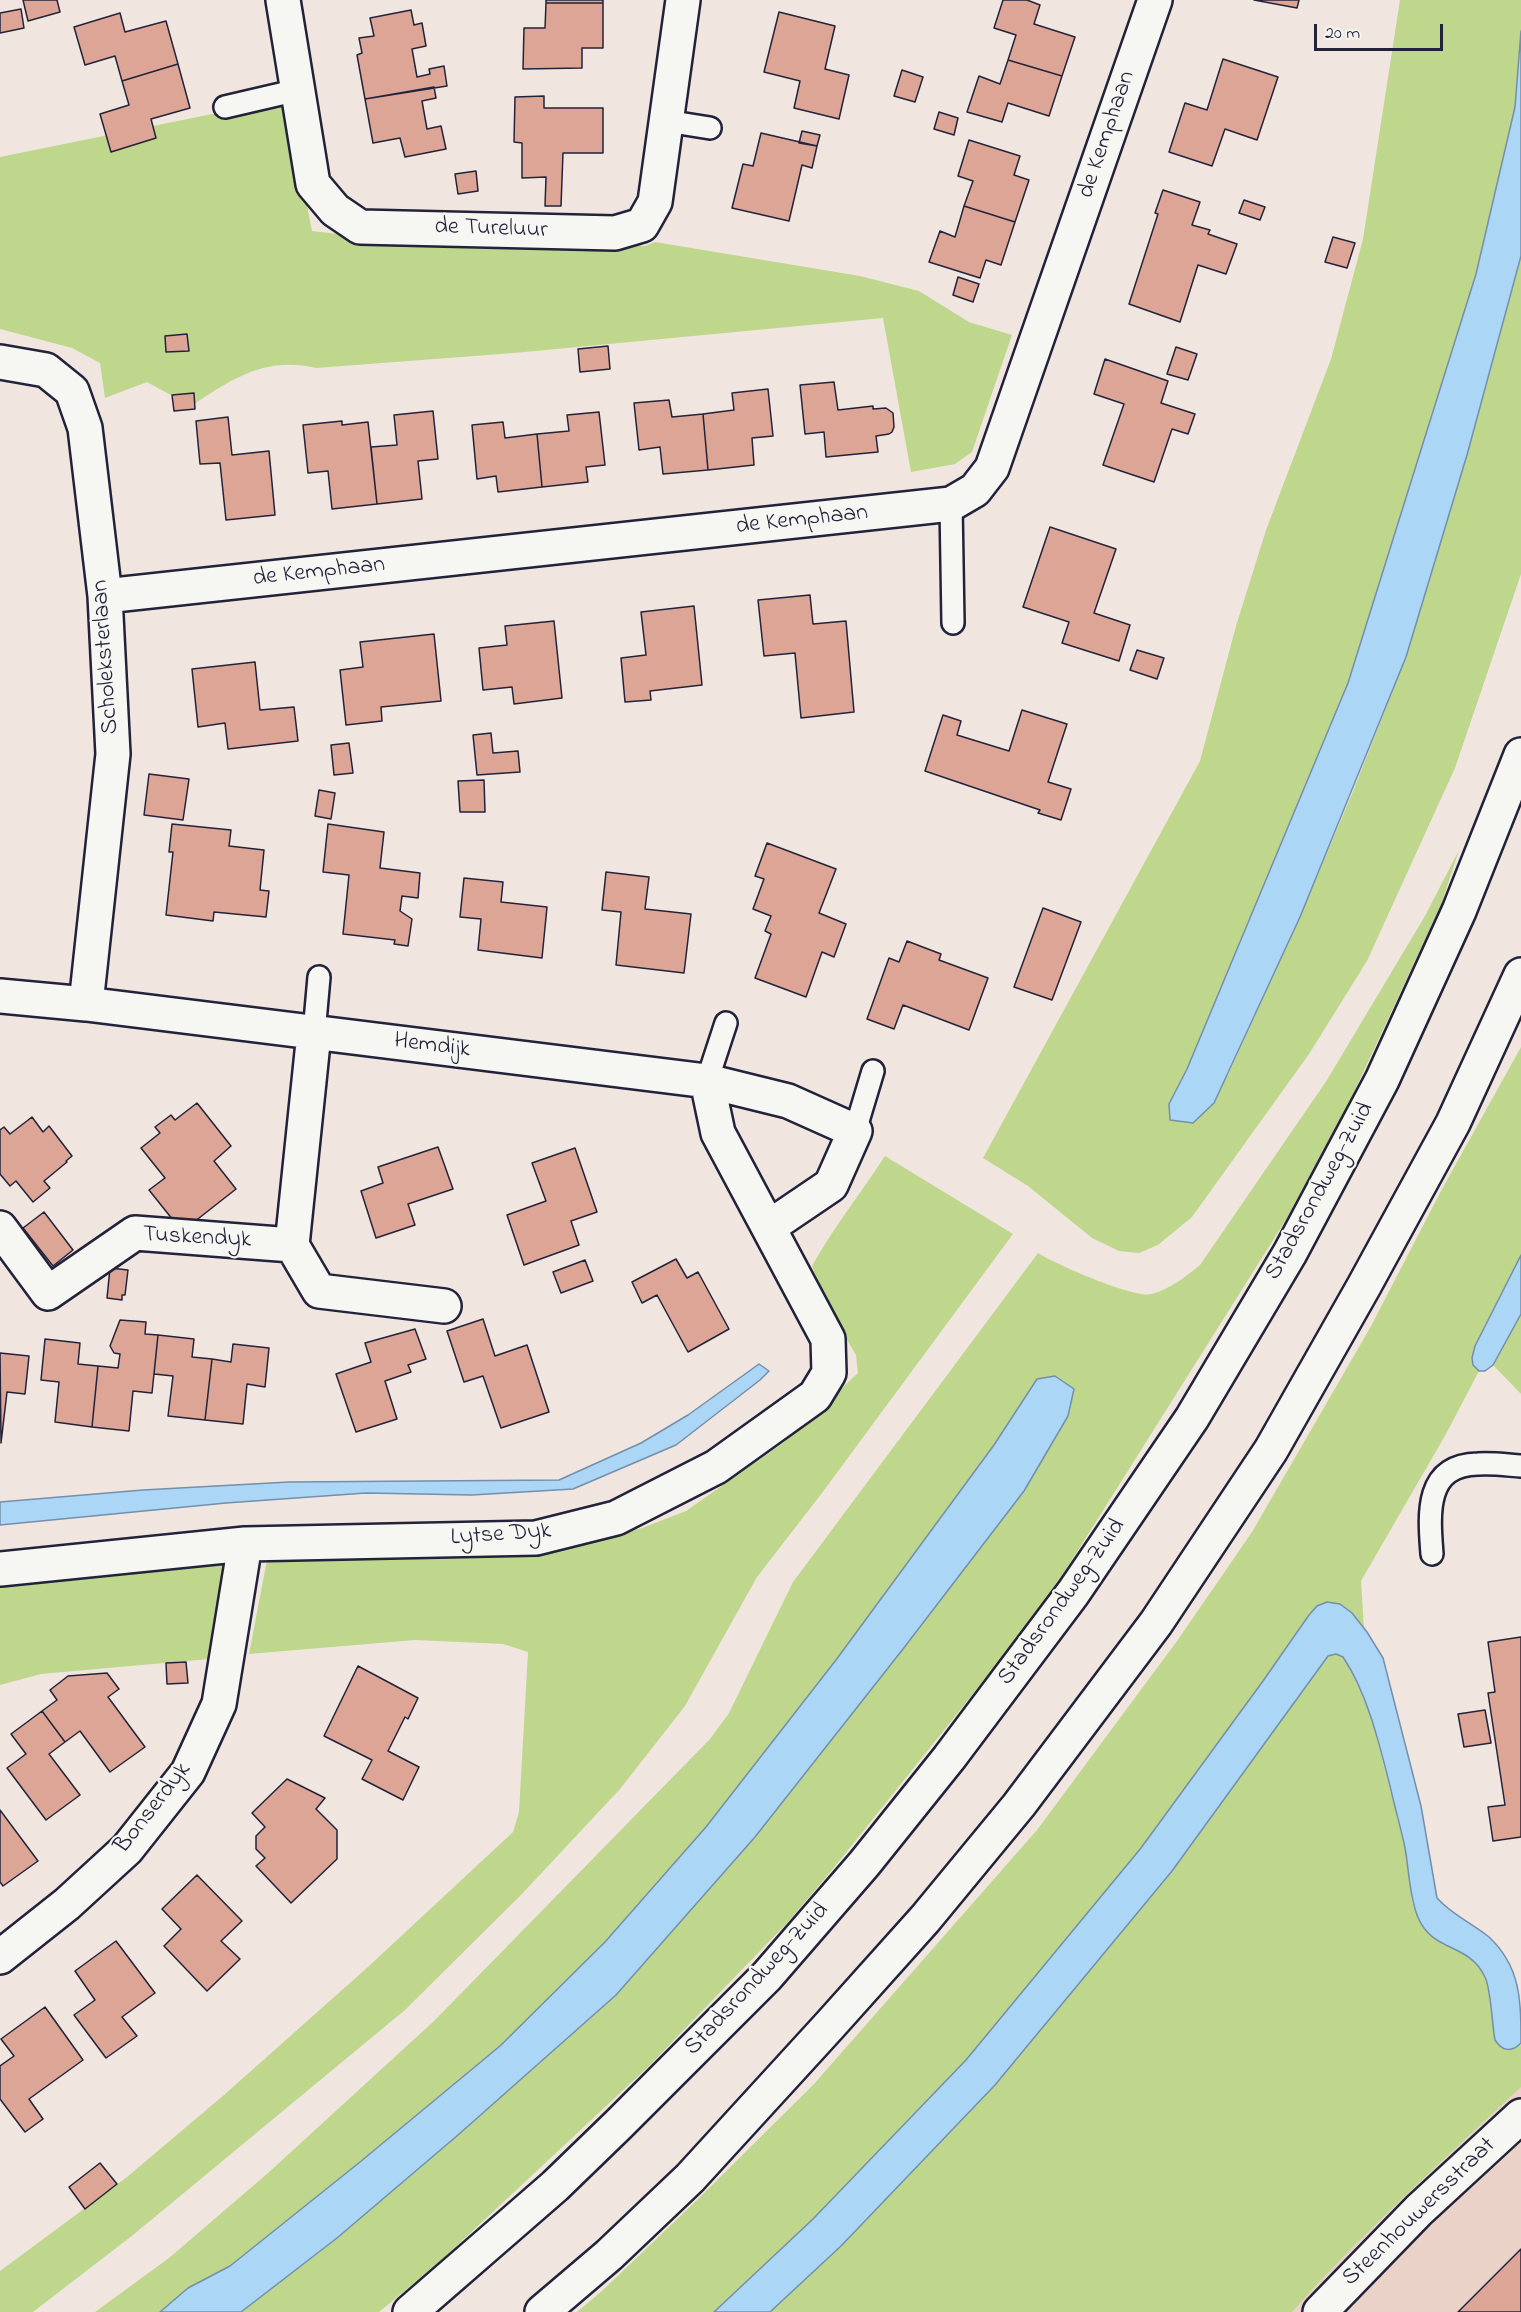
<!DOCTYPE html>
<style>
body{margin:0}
#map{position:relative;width:1521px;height:2312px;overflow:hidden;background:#f1e6df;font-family:"Indie Flower",sans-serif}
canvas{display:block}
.scale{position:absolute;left:1314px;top:24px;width:129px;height:27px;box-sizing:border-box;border:3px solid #22223b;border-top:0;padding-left:8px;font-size:18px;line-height:21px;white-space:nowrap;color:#22223b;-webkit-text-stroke:4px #f6f6f2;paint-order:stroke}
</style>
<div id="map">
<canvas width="1521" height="2312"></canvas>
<div class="scale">20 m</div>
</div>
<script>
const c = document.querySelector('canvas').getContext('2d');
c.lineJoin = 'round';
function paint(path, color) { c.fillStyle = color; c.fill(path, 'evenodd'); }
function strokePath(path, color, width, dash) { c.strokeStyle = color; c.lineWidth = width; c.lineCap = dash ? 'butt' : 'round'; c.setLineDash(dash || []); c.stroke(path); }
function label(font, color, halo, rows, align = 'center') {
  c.font = font + ' "Indie Flower",sans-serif'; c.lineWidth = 4.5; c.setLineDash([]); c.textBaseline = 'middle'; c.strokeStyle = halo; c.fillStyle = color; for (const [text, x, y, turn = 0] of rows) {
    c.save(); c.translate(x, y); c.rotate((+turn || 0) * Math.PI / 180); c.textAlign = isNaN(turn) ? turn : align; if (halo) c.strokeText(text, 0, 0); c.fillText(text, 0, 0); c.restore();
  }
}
paint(new Path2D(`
 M 1521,2067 L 1521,2312 L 1082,2312 Z`), '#ebd2c9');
paint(new Path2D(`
 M 1400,0 L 1521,0 L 1521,31 L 1515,107 L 1476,274 L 1418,466 L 1348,683 L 1187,1069 L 1169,1104 L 1228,1075 L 1300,917 L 1354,789 L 1406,657 L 1467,455 L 1521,256 L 1521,574 L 1455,768 L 1367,961 L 1309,1054 L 1192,1217 L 1158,1245 L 1139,1253 L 1119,1251 L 1092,1238 L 1028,1186 L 983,1158 L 1200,761 L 1236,626 L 1266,530 L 1331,359 L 1363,239 Z
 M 286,99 L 312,231 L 389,240 L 545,241 L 645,246 L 655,242 L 860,276 L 919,291 L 969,322 L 1012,335 L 972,452 L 955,464 L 911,472 L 883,318 L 514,353 L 316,368 C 265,356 232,379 191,406 L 147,382 L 105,398 L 100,363 L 72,348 L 0,329 L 0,157 Z
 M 1459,850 L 1441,905 L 1349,1103 L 1287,1218 L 1041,1609 L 832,1870 L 788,1922 L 649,2066 L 435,2266 L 379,2312 L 241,2312 L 337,2238 L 458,2135 L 616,1995 L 755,1837 L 903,1649 L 1024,1491 L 1037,1379 L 994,1445 L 836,1660 L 706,1827 L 605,1942 L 500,2046 L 360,2162 L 230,2266 L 188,2288 L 160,2312 L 95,2312 L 169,2258 L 268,2173 L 434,2021 L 710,1739 L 729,1713 L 793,1582 L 1038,1253 C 1056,1264 1134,1299 1152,1294 C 1170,1289 1185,1277 1200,1265 L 1327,1080 L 1425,916 Z
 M 1521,1047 L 1521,1255 L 1475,1346 C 1472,1357 1470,1362 1479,1371 L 1446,1434 L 1361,1581 L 1364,1628 C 1353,1614 1345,1605 1327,1602 L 1309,1614 L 1263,1681 L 1141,1848 L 966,2060 L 813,2219 L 714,2312 L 577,2312 L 603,2290 L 696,2201 L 814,2084 L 1037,1830 L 1177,1641 L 1252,1532 L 1370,1328 L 1442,1189 Z
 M 885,1156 L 1013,1234 L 822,1493 L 757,1577 L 685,1706 L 620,1789 L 521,1895 L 405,2010 L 133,2235 L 33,2312 L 0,2312 L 0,2271 L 127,2177 L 224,2095 L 369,1966 L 513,1832 L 519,1812 L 528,1652 L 503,1644 L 415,1640 L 249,1654 L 267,1560 L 555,1551 L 642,1528 L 686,1511 L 783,1443 L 858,1373 L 856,1355 L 828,1308 L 812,1266 C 833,1228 861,1193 885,1156 Z
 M 1521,1314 L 1521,1394 L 1493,1365 Z
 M 226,1559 L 209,1659 L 41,1674 L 0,1685 L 0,1581 Z
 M 1336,1654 L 1343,1657 L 1348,1664 L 1371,1716 L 1405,1848 L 1412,1902 L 1418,1916 L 1443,1945 L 1453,1947 L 1467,1955 L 1480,1967 L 1487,1979 L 1495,2040 L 1516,2048 L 1520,2044 L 1521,2046 L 1521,2087 C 1443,2160 1363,2232 1292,2312 L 770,2312 L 841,2246 L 995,2085 L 1172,1871 L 1328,1656 Z`), '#bed78d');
const water = new Path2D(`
 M 1521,31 L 1521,256 L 1467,455 L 1406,657 L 1300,917 L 1214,1103 L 1193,1123 L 1170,1120 L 1169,1104 L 1187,1069 L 1348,683 L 1476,274 L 1515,107 Z
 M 1521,1255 L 1521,1314 L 1493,1365 L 1485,1371 L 1479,1371 L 1473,1365 L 1472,1358 L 1475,1346 Z
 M 759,1364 L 769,1371 L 760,1380 L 676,1445 L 573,1489 L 472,1495 L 366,1493 L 226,1503 L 0,1525 L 0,1502 L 143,1490 L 289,1482 L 559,1480 L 641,1443 L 688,1415 Z
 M 1055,1376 L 1074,1389 L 1068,1416 L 1024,1491 L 903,1649 L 755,1837 L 616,1995 L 458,2135 L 337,2238 L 241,2312 L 160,2312 L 188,2288 L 230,2266 L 360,2162 L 500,2046 L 605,1942 L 706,1827 L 836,1660 L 994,1445 L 1037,1379 Z
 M 1327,1602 L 1340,1604 L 1352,1613 L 1367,1632 L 1383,1658 L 1421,1806 L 1437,1898 C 1452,1915 1472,1923 1489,1937 C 1521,1967 1521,2001 1521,2043 C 1511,2053 1502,2051 1495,2040 C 1492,2025 1491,1989 1485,1977 C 1468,1941 1432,1954 1417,1915 C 1409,1893 1409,1870 1405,1848 C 1401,1828 1395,1809 1391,1790 C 1380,1747 1368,1694 1343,1657 L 1336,1654 L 1328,1656 L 1172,1871 L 995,2085 L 841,2246 L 770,2312 L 714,2312 L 813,2219 L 966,2060 L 1141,1848 L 1263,1681 L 1309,1615 L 1317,1606 Z`);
paint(water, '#abd6f6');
strokePath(water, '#748eab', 1.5);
const building = new Path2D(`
 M 23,0 L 57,0 L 60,12 L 28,21 Z
 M 546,0 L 603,0 L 603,3 L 546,3 Z
 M 1003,0 L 1027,0 L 1040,5 L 1034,24 L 1075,37 L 1062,76 L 1008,60 L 1016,35 L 994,28 Z
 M 1254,0 L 1299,0 L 1297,8 Z
 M 546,3 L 603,3 L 603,48 L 582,48 L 582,68 L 523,69 L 524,28 L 545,28 Z
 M 21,9 L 24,28 L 0,33 L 0,13 Z
 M 411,10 L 414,25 L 422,23 L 426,46 L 412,49 L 417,77 L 430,74 L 429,69 L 444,66 L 447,86 L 365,99 L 357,55 L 362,53 L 359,38 L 374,36 L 370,18 Z
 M 779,12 L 835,26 L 825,69 L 849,75 L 839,119 L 794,108 L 800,81 L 764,72 Z
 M 120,13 L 125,32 L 166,21 L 178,64 L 122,81 L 115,56 L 85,65 L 74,27 Z
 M 1223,59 L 1278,77 L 1257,140 L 1225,129 L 1212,166 L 1169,152 L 1185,103 L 1207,110 Z
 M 1008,60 L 1062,76 L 1049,116 L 1008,103 L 1002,122 L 967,112 L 979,76 L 1000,84 Z
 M 178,64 L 190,108 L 151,119 L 156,138 L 111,152 L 100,114 L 129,105 L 122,81 Z
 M 902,70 L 923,77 L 915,102 L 894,96 Z
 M 434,87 L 436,98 L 422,101 L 427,129 L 441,126 L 446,149 L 405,157 L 400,138 L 373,143 L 365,99 Z
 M 544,96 L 544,108 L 603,108 L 603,153 L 563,153 L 561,206 L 545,206 L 546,177 L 522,178 L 522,143 L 514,142 L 515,97 Z
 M 939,112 L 958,118 L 954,135 L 934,129 Z
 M 802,131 L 820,135 L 817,146 L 799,143 Z
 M 761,133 L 817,146 L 812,168 L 802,165 L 789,221 L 732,208 L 743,164 L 753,166 Z
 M 969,140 L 1020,156 L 1014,175 L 1029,180 L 1015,222 L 964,206 L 973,181 L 958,176 Z
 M 476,171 L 478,191 L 458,194 L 455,174 Z
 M 1163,190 L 1200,202 L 1192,225 L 1210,230 L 1208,234 L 1237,244 L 1226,274 L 1198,265 L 1180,322 L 1129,304 L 1158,214 L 1155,213 Z
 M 1244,200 L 1265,207 L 1260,220 L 1239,213 Z
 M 964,206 L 1015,222 L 1001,265 L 986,260 L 980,278 L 929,262 L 940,231 L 955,237 Z
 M 1333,237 L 1355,243 L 1347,268 L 1325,262 Z
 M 958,277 L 979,284 L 973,302 L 953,295 Z
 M 187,334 L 189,351 L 166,352 L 165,336 Z
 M 608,346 L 610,369 L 580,372 L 578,349 Z
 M 1176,347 L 1197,354 L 1188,380 L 1167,374 Z
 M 1105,359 L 1168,381 L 1161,403 L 1195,414 L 1188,434 L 1172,429 L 1154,482 L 1103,465 L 1124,404 L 1094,394 Z
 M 834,382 L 838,410 L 873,406 L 873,409 L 886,408 L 893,413 L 894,427 L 892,432 L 889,434 L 876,436 L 878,452 L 826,457 L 824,432 L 805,434 L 800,385 Z
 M 768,389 L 773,436 L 752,438 L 754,465 L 708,470 L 703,414 L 734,410 L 732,393 Z
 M 194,393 L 195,409 L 174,411 L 172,395 Z
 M 669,400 L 672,417 L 703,414 L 708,470 L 663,474 L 660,447 L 639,450 L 634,403 Z
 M 433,411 L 438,459 L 418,461 L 422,499 L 377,504 L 371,447 L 397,445 L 394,415 Z
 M 599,412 L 605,465 L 586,467 L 588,482 L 542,487 L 537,434 L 569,431 L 567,415 Z
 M 228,417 L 232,455 L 269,451 L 275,515 L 226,520 L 220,463 L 200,464 L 196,421 Z
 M 342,421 L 342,425 L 368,422 L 377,504 L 332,509 L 328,471 L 308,473 L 303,425 Z
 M 503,422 L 505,438 L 537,434 L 542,487 L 498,492 L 496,476 L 477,479 L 472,425 Z
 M 1050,527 L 1116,549 L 1094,613 L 1130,625 L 1119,661 L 1062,643 L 1069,622 L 1023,607 Z
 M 810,595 L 813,624 L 846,621 L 854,712 L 801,718 L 795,653 L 764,656 L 758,600 Z
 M 694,606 L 702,685 L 650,691 L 651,700 L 625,702 L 621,658 L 646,655 L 641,612 Z
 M 554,621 L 562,698 L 514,704 L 512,687 L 483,690 L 479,648 L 507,645 L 505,626 Z
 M 434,634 L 441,701 L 381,707 L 382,721 L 346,725 L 340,670 L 363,667 L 360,642 Z
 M 1137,650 L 1164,658 L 1157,679 L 1130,670 Z
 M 255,662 L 260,710 L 294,707 L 298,741 L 228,749 L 225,723 L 198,727 L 192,669 Z
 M 1022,710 L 1067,724 L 1048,782 L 1071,789 L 1061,820 L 1038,813 L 1040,810 L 925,771 L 943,715 L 961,721 L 957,735 L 1009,751 Z
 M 491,733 L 493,753 L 518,751 L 520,772 L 477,775 L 473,735 Z
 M 349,743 L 353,773 L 334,775 L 331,745 Z
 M 149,774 L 189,779 L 183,820 L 144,815 Z
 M 484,780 L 485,812 L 460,812 L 458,781 Z
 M 319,790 L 335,793 L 331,819 L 315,816 Z
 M 172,824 L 231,830 L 229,846 L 264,850 L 260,890 L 269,891 L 266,917 L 214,912 L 213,921 L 166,915 L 173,852 L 169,852 Z
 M 328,824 L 384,832 L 380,868 L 420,873 L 418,898 L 402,896 L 400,911 L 412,919 L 408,946 L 394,944 L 395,940 L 343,934 L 349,875 L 323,872 Z
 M 767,843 L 836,869 L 819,913 L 846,924 L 834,957 L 822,952 L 806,997 L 755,978 L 771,934 L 765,931 L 771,916 L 753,909 L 764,879 L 755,876 Z
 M 606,872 L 649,877 L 645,909 L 691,914 L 684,973 L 616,965 L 621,912 L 602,910 Z
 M 464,878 L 503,882 L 501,902 L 547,907 L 542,958 L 478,950 L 481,919 L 460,917 Z
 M 1043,908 L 1081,922 L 1052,1000 L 1014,987 Z
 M 907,941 L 941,954 L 939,960 L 988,978 L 969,1030 L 903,1005 L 894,1029 L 867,1019 L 889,958 L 899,962 Z
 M 197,1103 L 231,1146 L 214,1161 L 236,1189 L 194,1222 L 173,1220 L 149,1190 L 165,1178 L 141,1148 L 160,1133 L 155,1127 L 171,1115 L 175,1120 Z
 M 32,1117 L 43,1132 L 49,1126 L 72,1156 L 66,1161 L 67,1162 L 44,1181 L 50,1188 L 33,1202 L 16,1181 L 10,1186 L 0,1174 L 0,1130 L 4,1127 L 10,1134 Z
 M 438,1147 L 453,1189 L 408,1204 L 415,1225 L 376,1238 L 361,1191 L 383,1183 L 378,1167 Z
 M 575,1148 L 597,1212 L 571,1221 L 579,1245 L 524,1265 L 507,1215 L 546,1201 L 532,1163 Z
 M 44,1212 L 73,1250 L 53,1266 L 23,1228 Z
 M 676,1259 L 687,1278 L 698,1272 L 729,1329 L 688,1352 L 657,1295 L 642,1303 L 632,1282 Z
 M 585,1260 L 593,1281 L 561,1293 L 553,1272 Z
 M 110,1268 L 128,1270 L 125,1295 L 122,1295 L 122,1300 L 107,1298 Z
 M 483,1319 L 495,1356 L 527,1345 L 549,1412 L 501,1428 L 483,1376 L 464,1382 L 447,1331 Z
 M 120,1320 L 146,1322 L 145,1334 L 158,1335 L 152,1393 L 133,1391 L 129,1431 L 92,1427 L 98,1366 L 118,1368 L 120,1354 L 114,1353 L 110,1346 Z
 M 415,1329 L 426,1359 L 408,1365 L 411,1372 L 385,1381 L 397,1419 L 356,1432 L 336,1374 L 371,1362 L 365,1343 Z
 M 158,1335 L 194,1339 L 192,1357 L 212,1359 L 205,1420 L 168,1416 L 173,1376 L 154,1374 Z
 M 45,1339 L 80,1343 L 78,1364 L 98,1366 L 92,1427 L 55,1422 L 59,1382 L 41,1380 Z
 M 233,1344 L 269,1348 L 265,1387 L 247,1384 L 243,1424 L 205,1420 L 212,1359 L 231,1362 Z
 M 0,1353 L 29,1356 L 25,1394 L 7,1392 L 1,1443 Z
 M 1521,1637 L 1521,1837 L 1493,1841 L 1488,1807 L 1505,1805 L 1488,1693 L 1495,1692 L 1488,1642 Z
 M 186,1662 L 188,1683 L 167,1684 L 166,1663 Z
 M 358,1666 L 418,1698 L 408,1719 L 405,1717 L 388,1751 L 419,1767 L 403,1800 L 362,1779 L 372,1760 L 324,1736 Z
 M 107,1673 L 119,1689 L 108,1697 L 145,1747 L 110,1772 L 80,1731 L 65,1742 L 42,1711 L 57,1700 L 50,1690 L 68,1676 Z
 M 1485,1710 L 1491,1743 L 1464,1747 L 1458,1714 Z
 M 42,1711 L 65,1742 L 49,1754 L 80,1795 L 46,1820 L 7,1768 L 26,1754 L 11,1734 Z
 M 287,1779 L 325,1798 L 316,1809 L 337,1830 L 337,1859 L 291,1903 L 256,1866 L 265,1858 L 256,1849 L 256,1836 L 265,1827 L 252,1813 Z
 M 0,1810 L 38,1861 L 3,1886 L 0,1882 Z
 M 197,1875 L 242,1921 L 221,1941 L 240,1959 L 207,1991 L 164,1946 L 181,1929 L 162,1909 Z
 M 116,1941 L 155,1993 L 122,2017 L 137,2036 L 106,2058 L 74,2015 L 95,2000 L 75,1971 Z
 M 45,2007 L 83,2060 L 29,2099 L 43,2119 L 25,2132 L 0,2099 L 0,2066 L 14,2056 L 1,2039 Z
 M 100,2163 L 117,2184 L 85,2209 L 69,2187 Z
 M 1521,2249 L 1521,2312 L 1458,2312 Z`);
paint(building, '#dca595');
strokePath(building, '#22223b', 1.5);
const lane = new Path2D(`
 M 225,107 L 298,90
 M 666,121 L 710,128
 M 951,504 L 953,623
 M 314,1033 L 319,977
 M 707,1081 L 726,1023
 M 855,1131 L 873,1071
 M 1432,1554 C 1429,1515 1424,1465 1478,1464 C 1492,1463 1507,1465 1521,1466`);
const street = new Path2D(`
 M 283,0 L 313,184 L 335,210 L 360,227 L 615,233 L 642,225 L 655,202 L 683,0
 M 0,362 L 46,370 L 72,391 L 85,428 L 105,596 L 113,754 L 86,1004
 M 105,596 L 951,504 L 975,490 L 992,468 L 1155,0
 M 0,996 L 86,1004 L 707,1081 L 788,1101 L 855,1131 L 831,1185 L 769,1227
 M 314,1033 L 292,1245 L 319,1291 L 444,1306
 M 0,1228 L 48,1293 L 135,1233 L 292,1245
 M 0,1569 L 245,1544 L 536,1538 L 616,1518 L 716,1467 L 815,1396 L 829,1373 L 828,1339 L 718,1133 L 707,1081
 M 0,1957 L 67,1904 L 127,1849 L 188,1772 L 219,1704 L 245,1544
 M 1320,2312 L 1419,2210 L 1521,2116`);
const secondary = new Path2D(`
 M 410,2312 L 555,2186 L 618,2125 L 767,1976 L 864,1864 L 949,1758 L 1073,1593 L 1192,1418 L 1290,1253 L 1382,1080 L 1459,911 L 1521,755
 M 542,2312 L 609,2255 L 690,2178 L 830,2025 L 925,1919 L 1019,1805 L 1156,1623 L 1271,1450 L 1364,1286 L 1453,1123 L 1521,975`);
strokePath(lane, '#22223b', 26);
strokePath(street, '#22223b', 38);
strokePath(secondary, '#22223b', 38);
strokePath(lane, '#f6f6f2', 21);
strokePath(street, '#f6f6f2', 33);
strokePath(secondary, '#f6f6f2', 33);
label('24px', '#22223b', '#f6f6f2', [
 ["de Kemphaan",1108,135,-71],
 ["de Tureluur",491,230,2],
 ["de Kemphaan",802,521,-6],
 ["de Kemphaan",319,573,-6],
 ["Scholeksterlaan",107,657,-94],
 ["Hemdijk",432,1047,7],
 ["Stadsrondweg-Zuid",1321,1192,-61],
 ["Tuskendyk",197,1239,3],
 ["Lytse Dyk",501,1536,-4],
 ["Stadsrondweg-Zuid",1063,1603,-54],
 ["Bonserdyk",154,1809,-52],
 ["Stadsrondweg-Zuid",758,1980,-47],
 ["Steenhouwersstraat",1420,2213,-44]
]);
</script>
